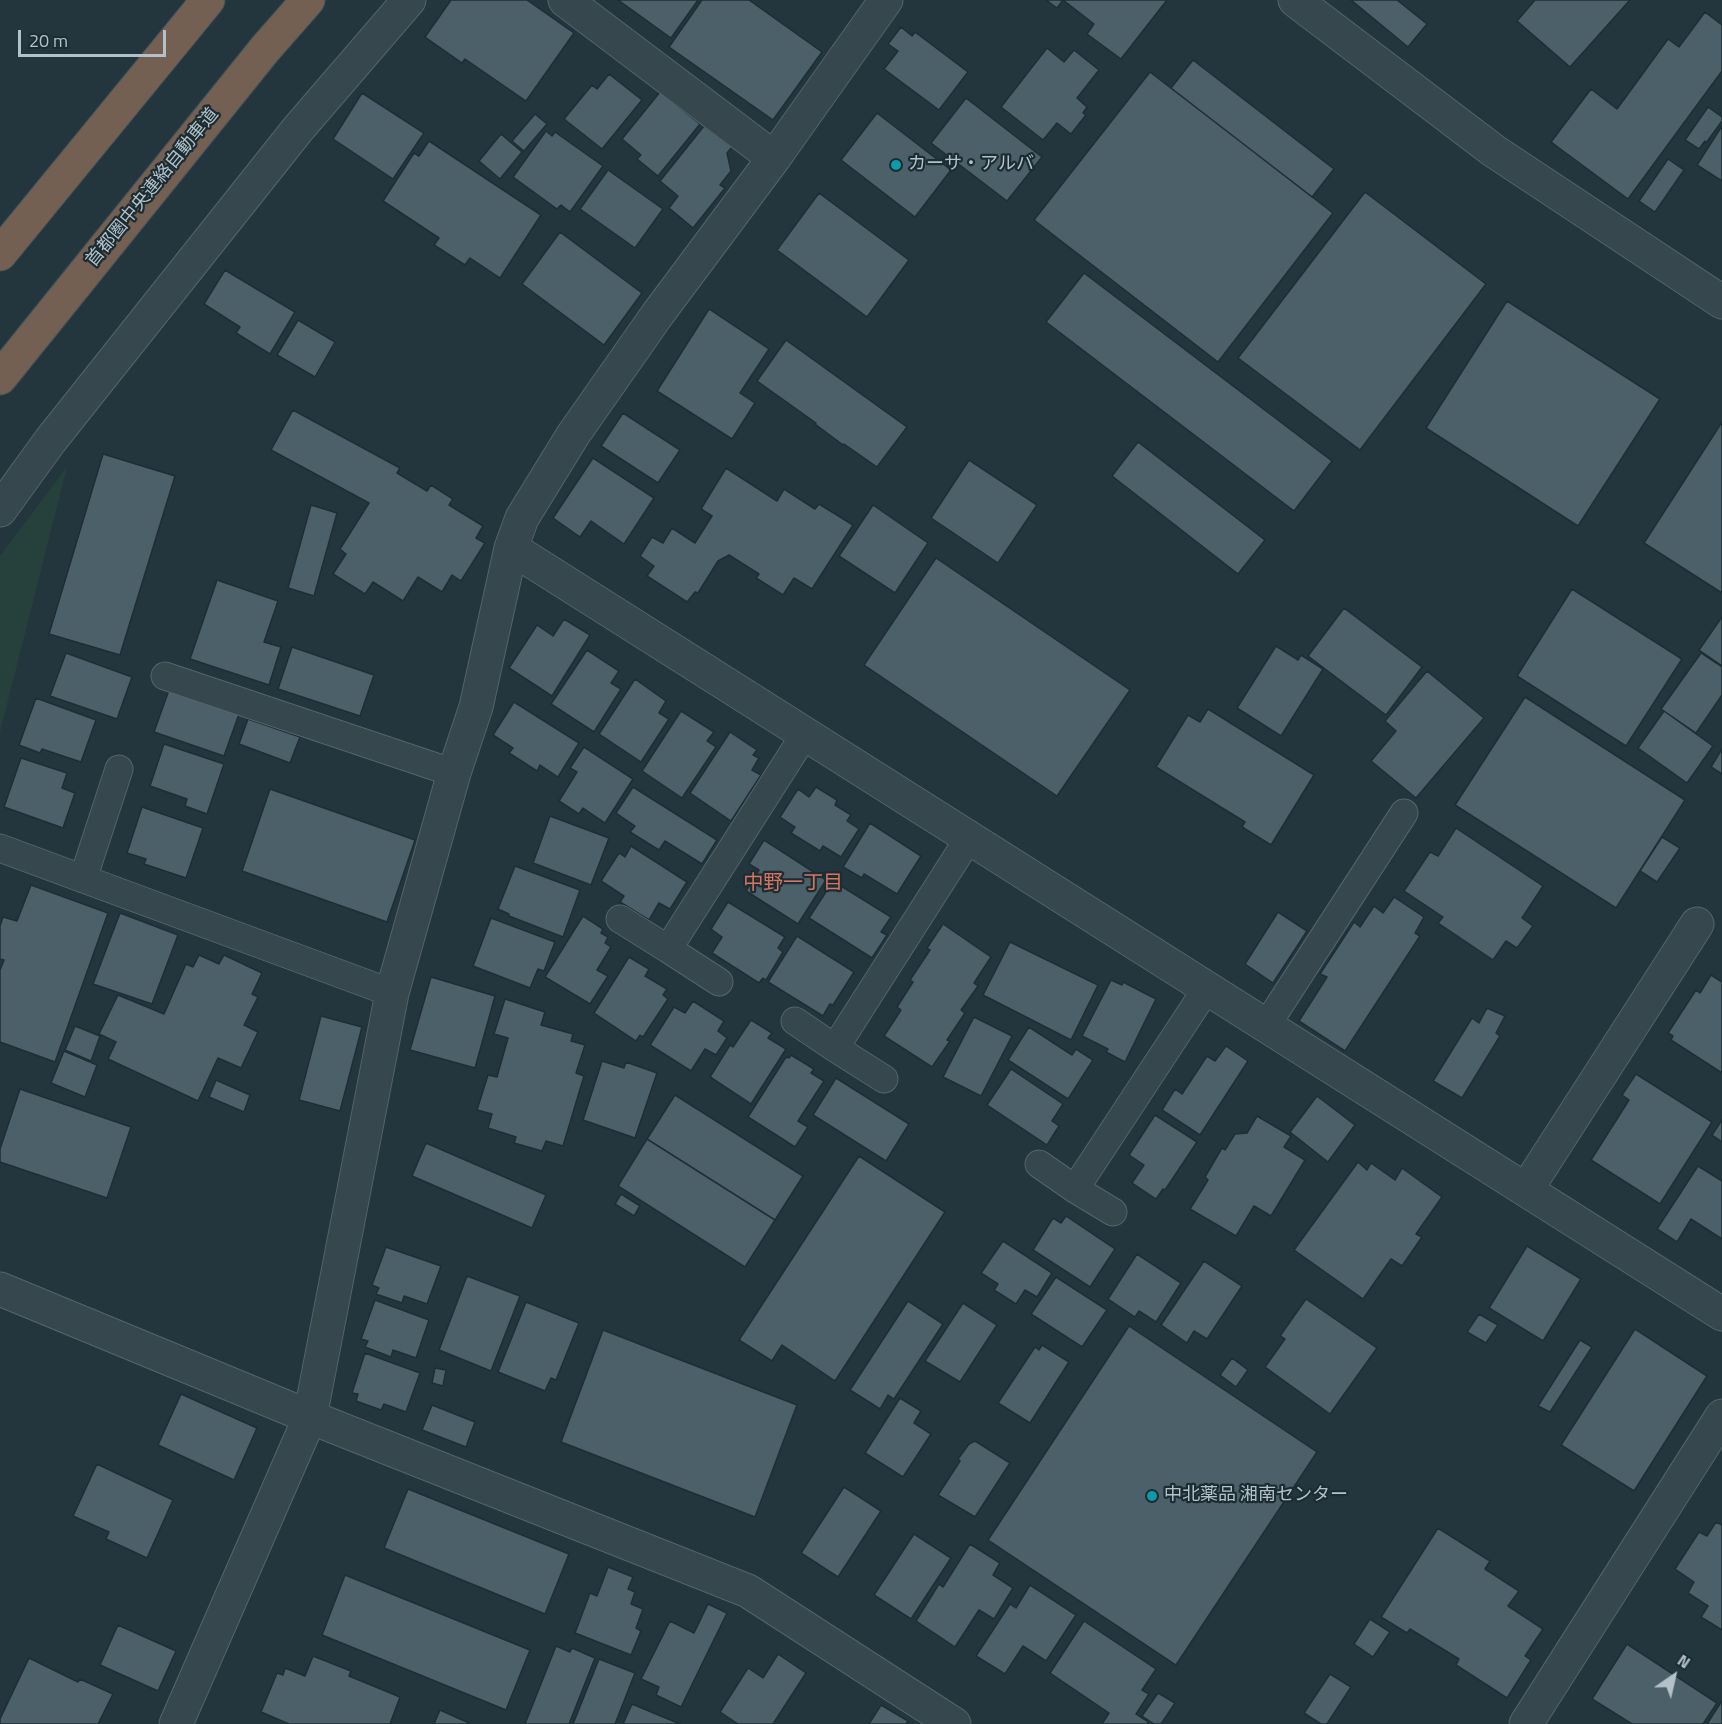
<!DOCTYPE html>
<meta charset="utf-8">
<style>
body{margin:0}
#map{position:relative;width:1722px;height:1724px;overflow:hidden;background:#23363e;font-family:"Titillium Web",sans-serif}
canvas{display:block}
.north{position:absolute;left:1644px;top:1646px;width:60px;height:60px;-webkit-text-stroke:4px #1c2c33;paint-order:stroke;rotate:34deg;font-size:16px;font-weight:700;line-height:24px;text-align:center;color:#b3c1c9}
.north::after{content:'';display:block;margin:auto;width:21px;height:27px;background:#b3c1c9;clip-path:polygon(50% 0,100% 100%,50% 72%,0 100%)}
.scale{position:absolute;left:18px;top:30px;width:148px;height:27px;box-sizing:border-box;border:3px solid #b3c1c9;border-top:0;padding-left:8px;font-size:18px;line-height:21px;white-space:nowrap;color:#b3c1c9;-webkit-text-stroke:4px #1c2c33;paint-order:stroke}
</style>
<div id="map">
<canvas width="1722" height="1724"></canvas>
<div class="north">N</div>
<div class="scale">20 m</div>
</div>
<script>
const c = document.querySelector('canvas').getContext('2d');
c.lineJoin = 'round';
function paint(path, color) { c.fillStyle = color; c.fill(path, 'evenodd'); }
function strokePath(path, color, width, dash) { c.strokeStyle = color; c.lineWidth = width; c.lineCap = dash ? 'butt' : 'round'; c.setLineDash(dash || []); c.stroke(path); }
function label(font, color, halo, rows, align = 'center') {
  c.font = font + ' "Titillium Web","Noto Sans JP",sans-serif'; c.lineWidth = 4.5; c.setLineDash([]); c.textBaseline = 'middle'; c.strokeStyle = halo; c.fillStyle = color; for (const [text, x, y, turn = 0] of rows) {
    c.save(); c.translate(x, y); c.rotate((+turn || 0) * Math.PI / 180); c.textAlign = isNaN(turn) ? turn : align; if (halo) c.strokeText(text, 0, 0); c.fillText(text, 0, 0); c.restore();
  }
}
paint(new Path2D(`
 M 67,467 L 0,732 L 0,556 Z`), '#26413c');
const building = new Path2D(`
 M 451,0 L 527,0 L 574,33 L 526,101 L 465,59 L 462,63 L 425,37 Z
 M 618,0 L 698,0 L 671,38 Z
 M 702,0 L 749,0 L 822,52 L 773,120 L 669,47 Z
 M 1046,0 L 1167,0 L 1121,59 L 1087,34 L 1094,24 L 1063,0 L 1057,8 Z
 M 1351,0 L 1397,0 L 1427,24 L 1408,47 Z
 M 1535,0 L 1630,0 L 1570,67 L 1517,21 Z
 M 1705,12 L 1722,25 L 1722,71 L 1628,199 L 1551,142 L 1591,89 L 1617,109 L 1668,39 L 1679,47 Z
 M 901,27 L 912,36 L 915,32 L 968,72 L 939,110 L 884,69 L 898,51 L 888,44 Z
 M 1047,48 L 1064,62 L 1074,50 L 1099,70 L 1077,98 L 1087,107 L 1083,113 L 1086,115 L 1071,134 L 1057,123 L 1043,140 L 1001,107 Z
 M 1193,60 L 1334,169 L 1312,197 L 1171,88 Z
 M 1150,72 L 1333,213 L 1218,362 L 1034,220 Z
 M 609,74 L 642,100 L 602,149 L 564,119 L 592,85 L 597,89 Z
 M 660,92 L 700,124 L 658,176 L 637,159 L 641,155 L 622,139 Z
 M 362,93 L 424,133 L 393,179 L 333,139 Z
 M 966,98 L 1042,157 L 1007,201 L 931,143 Z
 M 1708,107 L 1722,117 L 1722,121 L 1706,143 L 1705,141 L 1699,149 L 1685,140 Z
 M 877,113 L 951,170 L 915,217 L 841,160 Z
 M 535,114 L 547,124 L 524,151 L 512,141 Z
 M 704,126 L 732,147 L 727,153 L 731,171 L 720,185 L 725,188 L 693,228 L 669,208 L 678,196 L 660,181 Z
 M 1722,126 L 1722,181 L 1697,165 Z
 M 546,131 L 552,136 L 555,132 L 603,166 L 570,212 L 561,205 L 557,209 L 513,177 Z
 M 501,134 L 522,152 L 500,179 L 479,161 Z
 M 429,141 L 541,215 L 500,278 L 470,258 L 465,265 L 434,245 L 439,238 L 383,201 L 414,153 L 419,156 Z
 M 1668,159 L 1684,170 L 1655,212 L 1639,201 Z
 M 608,170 L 663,209 L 635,248 L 580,209 Z
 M 1365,192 L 1486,284 L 1360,450 L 1238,358 Z
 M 819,193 L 909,260 L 867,317 L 777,250 Z
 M 560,232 L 642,293 L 604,345 L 522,284 Z
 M 225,270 L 295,312 L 270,354 L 236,333 L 240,327 L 204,304 Z
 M 1084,273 L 1332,461 L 1294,511 L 1046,322 Z
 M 1507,301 L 1660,399 L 1578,526 L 1426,428 Z
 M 709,309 L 769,349 L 740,393 L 755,403 L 732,439 L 657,391 Z
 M 298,320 L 335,342 L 315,377 L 277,355 Z
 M 786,340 L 907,427 L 877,467 L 844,444 L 843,445 L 815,424 L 816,423 L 757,381 Z
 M 293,410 L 400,468 L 397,473 L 427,491 L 431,485 L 453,499 L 449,505 L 483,526 L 476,538 L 485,543 L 461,581 L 452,575 L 442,592 L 418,577 L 403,601 L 373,582 L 365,594 L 333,574 L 346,554 L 340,549 L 369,503 L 271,450 Z
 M 623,413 L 680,450 L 658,483 L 601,446 Z
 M 1722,422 L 1722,593 L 1644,543 Z
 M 1138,442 L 1265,540 L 1238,574 L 1112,476 Z
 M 103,454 L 175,476 L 120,655 L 49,634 Z
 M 593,458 L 654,498 L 624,544 L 591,521 L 580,537 L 553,518 Z
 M 969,460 L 1037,505 L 998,563 L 931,518 Z
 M 726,468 L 777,501 L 784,489 L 815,509 L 819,504 L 853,525 L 812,589 L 794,578 L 783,595 L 756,578 L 759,574 L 729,555 L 718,561 L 698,593 L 695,592 L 687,602 L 647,576 L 654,566 L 640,556 L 652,537 L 663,543 L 672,528 L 695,543 L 712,516 L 701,509 Z
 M 311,505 L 337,513 L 314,596 L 288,588 Z
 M 873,505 L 928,543 L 895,593 L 839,556 Z
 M 936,558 L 1130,690 L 1057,796 L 864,665 Z
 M 217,580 L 278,601 L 264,642 L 281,647 L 269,685 L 190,659 Z
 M 1572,589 L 1682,659 L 1626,746 L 1517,676 Z
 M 1344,608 L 1422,667 L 1386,715 L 1308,656 Z
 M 1722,617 L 1722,666 L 1699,650 Z
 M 564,619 L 590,635 L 552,696 L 509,668 L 537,625 L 553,636 Z
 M 1276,646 L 1298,660 L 1301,655 L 1323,669 L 1281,736 L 1237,708 Z
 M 292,647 L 374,675 L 360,716 L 278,689 Z
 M 587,650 L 619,671 L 611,683 L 621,689 L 594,732 L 551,704 Z
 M 66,653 L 132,677 L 117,719 L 50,696 Z
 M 1701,653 L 1722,667 L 1722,695 L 1696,733 L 1661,709 Z
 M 1427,671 L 1484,718 L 1416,798 L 1371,761 L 1396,731 L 1385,721 Z
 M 635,679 L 666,701 L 659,713 L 669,719 L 641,762 L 599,734 Z
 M 169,690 L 239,714 L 224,756 L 154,732 Z
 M 1525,697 L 1685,800 L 1616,908 L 1455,805 Z
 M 36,698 L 96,720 L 81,762 L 42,749 L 40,753 L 19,745 Z
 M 514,702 L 579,743 L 558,777 L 540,765 L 537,771 L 509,753 L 513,748 L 493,735 Z
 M 1208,709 L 1314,775 L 1271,845 L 1242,827 L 1245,822 L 1156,767 L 1188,715 L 1200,722 Z
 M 681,711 L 714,732 L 707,741 L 716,747 L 682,798 L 642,771 Z
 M 1664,711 L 1713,746 L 1687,783 L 1638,748 Z
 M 248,719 L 300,737 L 290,763 L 239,744 Z
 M 730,732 L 757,750 L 753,755 L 759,758 L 752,770 L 761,775 L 731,821 L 690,793 Z
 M 164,744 L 224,764 L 207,814 L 185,806 L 187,799 L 150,786 Z
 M 584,747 L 633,779 L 605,823 L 583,808 L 579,814 L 559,801 L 577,772 L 570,768 Z
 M 1722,749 L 1722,774 L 1711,767 Z
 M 21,758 L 67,773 L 62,788 L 75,793 L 63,828 L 4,807 Z
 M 633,787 L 717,840 L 702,864 L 665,841 L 659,850 L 630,832 L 635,826 L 616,813 Z
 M 816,787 L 837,800 L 835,805 L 851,815 L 847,821 L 859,829 L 841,857 L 823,846 L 820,851 L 791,833 L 795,827 L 780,817 L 798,789 L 809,797 Z
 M 270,789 L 415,840 L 387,922 L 242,871 Z
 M 142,807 L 203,828 L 186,878 L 144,864 L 146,859 L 127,853 Z
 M 550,816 L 609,838 L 591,885 L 533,863 Z
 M 870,823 L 921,856 L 897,894 L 864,874 L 862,878 L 843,867 Z
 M 1456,828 L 1543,886 L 1522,918 L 1533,926 L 1517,948 L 1506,941 L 1493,960 L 1438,923 L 1443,917 L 1404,891 L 1430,852 L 1438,856 Z
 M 1662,837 L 1680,848 L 1657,882 L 1640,871 Z
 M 764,840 L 826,880 L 798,924 L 746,891 L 759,870 L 749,864 Z
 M 631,846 L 687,882 L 670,909 L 659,903 L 649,920 L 620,902 L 624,896 L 601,881 L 619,853 L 625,857 Z
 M 515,866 L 580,890 L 563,937 L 509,916 L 509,914 L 498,909 Z
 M 833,881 L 891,917 L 881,932 L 887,935 L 872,958 L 809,918 Z
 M 31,885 L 108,913 L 55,1062 L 0,1042 L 0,970 L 4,960 L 0,959 L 0,926 L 3,917 L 17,921 Z
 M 1394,897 L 1424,917 L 1415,933 L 1420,936 L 1345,1051 L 1299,1021 L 1327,977 L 1320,974 L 1354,922 L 1360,927 L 1374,906 L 1383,913 Z
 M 728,902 L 785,937 L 778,948 L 783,952 L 766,980 L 763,978 L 759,983 L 712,953 L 722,937 L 711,929 Z
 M 1278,912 L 1307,931 L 1273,983 L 1245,964 Z
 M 120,913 L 178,935 L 152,1004 L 93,984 Z
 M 583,916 L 603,929 L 601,933 L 608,937 L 605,943 L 611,947 L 597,970 L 608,976 L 590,1004 L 545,977 Z
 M 491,918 L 555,942 L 544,971 L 538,969 L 530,988 L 473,966 Z
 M 943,924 L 991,957 L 974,983 L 978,986 L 961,1010 L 965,1013 L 947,1040 L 950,1041 L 932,1067 L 884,1036 L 901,1010 L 897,1007 L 913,982 L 910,980 L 930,950 L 927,948 Z
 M 797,936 L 854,972 L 833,1005 L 830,1004 L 823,1016 L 768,982 Z
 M 1010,942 L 1098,985 L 1071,1040 L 983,995 Z
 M 199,955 L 219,964 L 224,955 L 262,973 L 252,994 L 258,997 L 244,1025 L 258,1032 L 241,1068 L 218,1058 L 198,1101 L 108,1059 L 116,1042 L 99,1034 L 118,995 L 164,1014 L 186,964 L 193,967 Z
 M 629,957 L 649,969 L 645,976 L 667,989 L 663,995 L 668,999 L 643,1037 L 640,1035 L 636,1041 L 594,1013 Z
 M 1711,975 L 1722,982 L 1722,1073 L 1671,1040 L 1673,1036 L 1668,1033 L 1696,990 L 1700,993 Z
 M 431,977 L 495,996 L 475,1068 L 410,1050 Z
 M 1111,980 L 1122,985 L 1123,982 L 1156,999 L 1125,1062 L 1106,1052 L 1108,1049 L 1082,1036 Z
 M 505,999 L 545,1012 L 541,1025 L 573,1034 L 571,1041 L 585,1045 L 576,1073 L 584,1076 L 563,1146 L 546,1141 L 542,1151 L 514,1143 L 516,1137 L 488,1128 L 492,1114 L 477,1110 L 488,1075 L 497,1077 L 508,1038 L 494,1034 Z
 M 693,1001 L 724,1021 L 718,1031 L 727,1038 L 716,1055 L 705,1049 L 691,1071 L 650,1045 L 674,1007 L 685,1013 Z
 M 1487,1008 L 1505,1016 L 1496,1033 L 1500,1036 L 1462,1098 L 1433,1081 L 1472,1018 L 1479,1023 Z
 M 321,1016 L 362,1027 L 340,1111 L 299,1100 Z
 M 974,1017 L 1012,1036 L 981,1096 L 943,1077 Z
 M 751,1020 L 772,1033 L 768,1038 L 786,1049 L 751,1104 L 710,1077 L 730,1045 L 733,1047 Z
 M 75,1026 L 100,1036 L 91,1061 L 65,1050 Z
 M 1029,1027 L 1072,1055 L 1076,1049 L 1093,1060 L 1068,1099 L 1008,1060 Z
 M 1226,1046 L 1248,1061 L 1200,1135 L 1162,1110 L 1175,1089 L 1182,1094 L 1207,1056 L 1215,1061 Z
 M 64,1051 L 97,1065 L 85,1097 L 51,1083 Z
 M 791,1055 L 814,1069 L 811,1073 L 824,1081 L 798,1121 L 808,1127 L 795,1147 L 748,1117 L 786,1057 L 789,1058 Z
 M 602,1061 L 624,1068 L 626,1062 L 657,1073 L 635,1138 L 583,1120 Z
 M 1011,1069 L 1063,1104 L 1052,1121 L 1059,1126 L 1047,1145 L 987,1105 Z
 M 1636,1074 L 1712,1122 L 1660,1204 L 1591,1160 L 1629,1100 L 1622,1095 Z
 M 836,1078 L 909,1124 L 886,1161 L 813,1115 Z
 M 216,1080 L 250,1095 L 244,1112 L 209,1097 Z
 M 20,1089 L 131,1127 L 107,1198 L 0,1162 L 0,1149 Z
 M 675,1095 L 803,1176 L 775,1220 L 647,1139 Z
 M 1317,1096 L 1355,1125 L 1328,1162 L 1290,1132 Z
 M 1155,1115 L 1197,1142 L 1165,1190 L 1163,1189 L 1156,1199 L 1132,1183 L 1144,1165 L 1129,1155 Z
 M 1257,1116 L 1291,1136 L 1284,1147 L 1305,1160 L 1271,1216 L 1254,1206 L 1236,1236 L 1190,1209 L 1208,1180 L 1205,1177 L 1222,1148 L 1225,1150 L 1235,1134 L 1247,1133 Z
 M 1722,1120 L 1722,1142 L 1712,1135 Z
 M 647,1139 L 775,1220 L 745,1267 L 618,1186 Z
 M 426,1143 L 546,1195 L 532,1228 L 412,1176 Z
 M 859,1156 L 945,1212 L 835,1381 L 782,1345 L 772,1361 L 739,1340 Z
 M 1358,1162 L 1367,1170 L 1371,1163 L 1395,1180 L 1402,1168 L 1442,1197 L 1416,1234 L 1422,1237 L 1402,1266 L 1391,1259 L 1363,1299 L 1294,1250 Z
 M 1698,1166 L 1722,1181 L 1722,1239 L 1691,1219 L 1677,1242 L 1657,1229 Z
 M 621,1194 L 640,1206 L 634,1216 L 615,1204 Z
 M 1066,1216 L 1115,1249 L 1090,1287 L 1033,1250 L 1053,1218 L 1061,1223 Z
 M 1003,1241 L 1052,1273 L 1037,1297 L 1025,1290 L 1016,1304 L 994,1290 L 998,1284 L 981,1273 Z
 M 1527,1246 L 1581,1279 L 1543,1341 L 1489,1308 Z
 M 386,1247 L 441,1266 L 427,1304 L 404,1296 L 402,1303 L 376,1294 L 379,1288 L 372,1285 Z
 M 1137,1254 L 1181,1283 L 1156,1322 L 1139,1311 L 1135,1317 L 1108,1299 Z
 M 1204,1261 L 1242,1286 L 1207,1339 L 1194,1331 L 1187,1343 L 1161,1325 Z
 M 467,1276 L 520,1296 L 491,1371 L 439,1350 Z
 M 1056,1277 L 1107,1310 L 1082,1347 L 1031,1314 Z
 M 1306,1299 L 1377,1348 L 1330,1414 L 1265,1367 L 1285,1339 L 1280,1336 Z
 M 375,1300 L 429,1320 L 416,1358 L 393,1350 L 391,1357 L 365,1347 L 368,1341 L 361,1339 Z
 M 908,1301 L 943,1324 L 894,1399 L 888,1395 L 880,1409 L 850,1390 Z
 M 526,1302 L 579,1323 L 556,1380 L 551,1378 L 545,1391 L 498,1372 Z
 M 963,1303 L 997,1325 L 960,1382 L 925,1361 Z
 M 1479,1314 L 1498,1325 L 1486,1343 L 1467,1332 Z
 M 1129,1326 L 1317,1452 L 1176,1665 L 988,1540 Z
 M 1635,1329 L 1707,1376 L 1634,1491 L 1561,1445 Z
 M 603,1330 L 797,1405 L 755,1517 L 561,1442 Z
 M 1580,1340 L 1592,1347 L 1550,1412 L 1538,1406 Z
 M 1042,1345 L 1069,1362 L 1030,1423 L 998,1403 L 1035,1347 L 1039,1350 Z
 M 365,1353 L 420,1373 L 406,1412 L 384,1404 L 381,1410 L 356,1401 L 358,1394 L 352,1393 Z
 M 1232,1358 L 1248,1370 L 1236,1387 L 1220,1375 Z
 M 435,1368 L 446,1370 L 443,1386 L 432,1383 Z
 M 181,1394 L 257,1428 L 234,1480 L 158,1445 Z
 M 900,1398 L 921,1411 L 914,1423 L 931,1434 L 903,1477 L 865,1453 Z
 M 432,1405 L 475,1422 L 466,1447 L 422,1430 Z
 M 975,1441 L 1010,1463 L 975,1517 L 938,1495 L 960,1461 L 958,1459 L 969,1444 Z
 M 97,1464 L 173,1500 L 147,1558 L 106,1539 L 109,1532 L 73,1516 Z
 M 844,1487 L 881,1511 L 838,1577 L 801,1553 Z
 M 408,1489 L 569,1554 L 545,1614 L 384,1548 Z
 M 1716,1522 L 1722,1525 L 1722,1630 L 1701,1617 L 1708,1606 L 1688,1593 L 1694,1582 L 1675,1569 L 1699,1532 L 1707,1536 Z
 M 1438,1528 L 1490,1561 L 1485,1569 L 1519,1591 L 1508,1606 L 1543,1629 L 1525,1656 L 1531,1660 L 1507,1698 L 1456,1665 L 1459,1659 L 1410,1629 L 1407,1633 L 1381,1617 Z
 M 914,1534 L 951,1558 L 911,1619 L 874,1595 Z
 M 970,1544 L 1000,1563 L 993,1575 L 1013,1588 L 994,1619 L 979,1610 L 955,1647 L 916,1621 L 939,1584 L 943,1587 Z
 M 608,1567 L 633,1577 L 628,1589 L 635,1592 L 631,1604 L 643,1609 L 636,1628 L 641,1631 L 631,1655 L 575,1633 L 590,1593 L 597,1596 Z
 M 345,1575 L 530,1650 L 506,1710 L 322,1635 Z
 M 1030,1585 L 1076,1615 L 1046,1661 L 1023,1646 L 1005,1674 L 976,1656 L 1010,1604 L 1016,1608 Z
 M 708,1604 L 727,1613 L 681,1707 L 656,1695 L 659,1687 L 641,1679 L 670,1621 L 694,1633 Z
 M 1370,1619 L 1390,1632 L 1373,1657 L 1354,1644 Z
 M 1084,1621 L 1156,1669 L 1142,1690 L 1149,1694 L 1136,1714 L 1148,1722 L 1147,1724 L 1102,1724 L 1109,1713 L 1050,1673 Z
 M 118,1625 L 176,1651 L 158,1691 L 100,1665 Z
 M 1627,1644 L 1717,1703 L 1703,1724 L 1632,1724 L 1592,1699 Z
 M 556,1646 L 570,1652 L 572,1648 L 595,1658 L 569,1724 L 525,1724 Z
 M 778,1654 L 806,1673 L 773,1724 L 738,1724 L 720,1712 L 748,1668 L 763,1678 Z
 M 313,1656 L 351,1671 L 349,1676 L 400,1697 L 390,1724 L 289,1724 L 261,1712 L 277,1673 L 283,1675 L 285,1668 L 305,1676 Z
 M 29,1658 L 78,1682 L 80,1679 L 113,1694 L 98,1724 L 0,1724 L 0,1719 Z
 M 599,1659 L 635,1673 L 615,1724 L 573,1724 Z
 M 1330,1674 L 1351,1687 L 1327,1724 L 1321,1724 L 1304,1713 Z
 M 1158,1693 L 1175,1703 L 1161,1724 L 1154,1724 L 1142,1716 Z
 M 1722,1701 L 1722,1724 L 1707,1724 Z
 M 632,1704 L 680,1724 L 623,1724 Z
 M 881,1705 L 908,1721 L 906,1724 L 869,1724 Z
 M 440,1710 L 471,1724 L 434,1724 Z`);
paint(building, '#4c6069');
strokePath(building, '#1e2e35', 1.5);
const lane = new Path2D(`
 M 165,676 L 454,773
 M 0,848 L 392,993
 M 83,879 L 119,769
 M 620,919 L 668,949 L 805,734
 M 668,949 L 719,982
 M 795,1021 L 835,1048
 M 1266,1026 L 1404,813
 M 884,1079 L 835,1048 L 969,838
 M 1039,1164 L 1075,1189 L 1207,988
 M 1075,1189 L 1113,1212`);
const street = new Path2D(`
 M 565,0 L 774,158
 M 1295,0 L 1494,151 L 1722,302
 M 0,510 L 50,441 L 298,129 L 409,0
 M 511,548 L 1722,1314
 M 1526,1190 L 1697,924
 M 0,1289 L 310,1417 L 748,1591 L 954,1724
 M 176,1724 L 310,1417 L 392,993 L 454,773 L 476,707 L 511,548 L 522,518 L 573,435 L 657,315 L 774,158 L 886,0
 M 1526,1724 L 1722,1416`);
const highway = new Path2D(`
 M 0,254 L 208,0
 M 0,378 L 265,49 L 308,0`);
strokePath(lane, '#55646c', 29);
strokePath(street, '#55646c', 35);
strokePath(highway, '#425159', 35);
strokePath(lane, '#37474e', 27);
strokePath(street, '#37474e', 33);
strokePath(highway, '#745f53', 33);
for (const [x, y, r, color] of [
 [896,165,6,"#0f9aa8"],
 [1152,1496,6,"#0f9aa8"]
]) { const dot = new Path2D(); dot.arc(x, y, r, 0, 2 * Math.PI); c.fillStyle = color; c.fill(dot); strokePath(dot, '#1c2c33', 2); }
label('18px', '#b3c1c9', '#1c2c33', [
 ["カーサ・アルバ",908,165],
 ["中北薬品 湘南センター",1164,1496]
], 'left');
label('18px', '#b3c1c9', '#1c2c33', [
 ["首都圏中央連絡自動車道",153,188,-51]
]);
label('20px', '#d9745e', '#1c2c33', [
 ["中野一丁目",793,884]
]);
</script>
